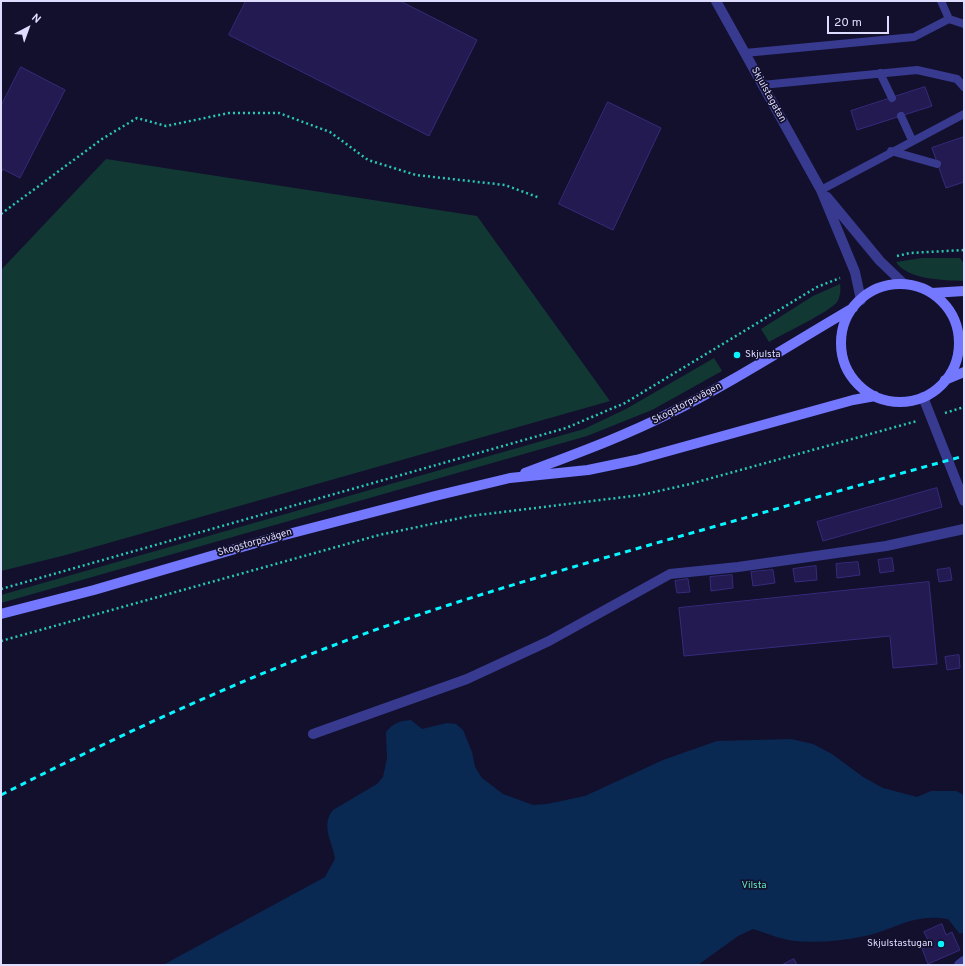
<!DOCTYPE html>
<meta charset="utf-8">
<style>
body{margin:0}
#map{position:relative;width:965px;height:966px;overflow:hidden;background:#13102d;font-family:Overpass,sans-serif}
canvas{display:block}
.frame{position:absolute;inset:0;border:2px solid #dedcff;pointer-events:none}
.north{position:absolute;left:8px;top:8px;width:40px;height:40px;-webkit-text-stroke:3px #13102d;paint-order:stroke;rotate:41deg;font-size:11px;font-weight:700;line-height:16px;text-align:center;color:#dedcff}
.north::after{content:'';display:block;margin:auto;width:14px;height:18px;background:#dedcff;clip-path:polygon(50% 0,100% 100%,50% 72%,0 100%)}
.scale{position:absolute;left:827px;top:16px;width:62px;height:18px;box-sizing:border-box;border:2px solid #dedcff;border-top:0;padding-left:5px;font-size:12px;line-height:14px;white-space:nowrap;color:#dedcff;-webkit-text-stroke:3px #13102d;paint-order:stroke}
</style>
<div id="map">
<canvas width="965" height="966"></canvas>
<div class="frame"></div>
<div class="north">N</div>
<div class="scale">20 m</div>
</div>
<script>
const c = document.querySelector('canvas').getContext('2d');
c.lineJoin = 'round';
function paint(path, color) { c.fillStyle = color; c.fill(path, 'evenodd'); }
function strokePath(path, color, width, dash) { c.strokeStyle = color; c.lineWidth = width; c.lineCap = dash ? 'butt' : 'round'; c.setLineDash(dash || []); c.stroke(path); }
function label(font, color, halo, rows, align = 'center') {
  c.font = font + ' Overpass,sans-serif'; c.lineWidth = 3.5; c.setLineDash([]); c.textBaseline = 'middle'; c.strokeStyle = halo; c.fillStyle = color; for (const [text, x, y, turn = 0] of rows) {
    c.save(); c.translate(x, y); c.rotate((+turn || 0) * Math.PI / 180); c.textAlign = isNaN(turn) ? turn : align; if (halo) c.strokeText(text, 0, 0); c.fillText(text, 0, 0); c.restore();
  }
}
paint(new Path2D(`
 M 106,159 L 477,216 L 610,401 L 66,555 L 1,571 L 1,270 Z
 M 922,258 L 960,258 L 964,264 L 964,281 C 944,280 908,280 896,262 Z
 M 840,284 C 841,289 840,298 837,302 C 828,313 784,333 769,342 L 761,329 L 813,296 Z
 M 714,358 L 722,371 L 652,410 L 587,436 L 1,603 L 1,595 L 584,429 L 626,409 Z`), '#123834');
paint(new Path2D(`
 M 411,720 L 422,729 L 447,723 L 456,724 L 463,730 L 472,752 L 475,767 L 482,778 L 503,794 L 533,805 L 547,804 L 585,796 L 663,760 L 717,741 L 791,739 L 813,744 L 832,754 L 863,777 L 883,788 L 917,797 L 931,791 L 956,791 L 964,795 L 964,932 L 960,934 L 948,919 C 913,913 896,929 865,936 C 842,941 817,943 794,941 C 780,939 766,933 753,929 L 738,936 L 698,965 L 163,965 L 325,877 L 335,859 C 333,842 320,826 333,810 L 377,784 L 383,777 L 387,758 L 386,732 C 393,723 400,721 411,720 Z`), '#092953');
const building = new Path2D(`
 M 246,1 L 400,1 L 477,40 L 429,136 L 229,35 Z
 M 21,67 L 65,90 L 20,178 L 3,169 L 1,173 L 1,106 Z
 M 925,87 L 932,106 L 857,130 L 851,111 Z
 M 608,102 L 661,128 L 613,230 L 559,204 Z
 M 964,137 L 964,182 L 946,188 L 932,148 Z
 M 937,488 L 942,507 L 823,541 L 817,522 Z
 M 892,558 L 894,571 L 880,573 L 878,560 Z
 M 858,562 L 860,575 L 837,578 L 836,564 Z
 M 816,566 L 817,580 L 795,582 L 793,569 Z
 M 950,568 L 952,580 L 939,582 L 937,570 Z
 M 773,570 L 775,583 L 753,586 L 751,572 Z
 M 732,575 L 733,588 L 711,591 L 710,577 Z
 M 688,579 L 690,592 L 677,593 L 675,581 Z
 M 929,582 L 937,664 L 893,668 L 890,636 L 684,656 L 679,608 Z
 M 959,655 L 960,668 L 947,670 L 945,657 Z
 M 942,924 L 946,935 L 952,932 L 960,950 L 928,964 L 921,946 L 929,942 L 924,932 Z
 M 794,959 L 797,965 L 782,965 Z`);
paint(building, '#221a50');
strokePath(building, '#362b7d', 1);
strokePath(new Path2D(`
 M 1,214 L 102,139 L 137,118 L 166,126 L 229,113 L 279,113 L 330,132 L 368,160 L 416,175 L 505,185 L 540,198
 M 897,256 L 910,253 L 964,250
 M 945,413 L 964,407
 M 1,589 L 566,428 L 625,403 L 817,287 L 840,278
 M 1,641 L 379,535 L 470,516 L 641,495 L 690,484 L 917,421`), '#28c7b4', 2.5, [2, 3]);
strokePath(new Path2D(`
 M 941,1 L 949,19 L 964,24
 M 745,53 L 914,37 L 949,19
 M 880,73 L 892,98
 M 762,85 L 917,70 L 957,79 L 964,87
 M 901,116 L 912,140
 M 891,151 L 937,164
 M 821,190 L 964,114`), '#373a8f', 8);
strokePath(new Path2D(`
 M 923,397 L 964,501
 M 313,734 L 467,679 L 549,641 L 670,574 L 738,567 L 886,546 L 964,529
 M 959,965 L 964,961`), '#373a8f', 10);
strokePath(new Path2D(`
 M 716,1 L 821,190 L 855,272 L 861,300
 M 827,197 L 880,261 L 904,284`), '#373a8f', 10);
strokePath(new Path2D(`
 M841 343a59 59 0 1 1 118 0a59 59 0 1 1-118 0Z
 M 932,293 L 964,291
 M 945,380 L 964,372
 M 525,473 C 572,455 620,438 666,415 C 730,384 791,344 853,308
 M 1,614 L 94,590 L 273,538 L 435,496 L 510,478 L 588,470 L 636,460 L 853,400 L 875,396`), '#7378ff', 10);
strokePath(new Path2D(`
 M 1,795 C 115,737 232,683 353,638 C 456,600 562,570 667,540 C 766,512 865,483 964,456`), '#08f6ff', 3, [6, 5]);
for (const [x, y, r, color] of [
 [737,355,4,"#08f6ff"],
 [941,944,4,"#08f6ff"]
]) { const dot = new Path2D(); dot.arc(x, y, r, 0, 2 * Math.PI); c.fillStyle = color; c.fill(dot); strokePath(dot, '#13102d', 1.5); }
label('10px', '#dedcff', '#13102d', [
 ["Skjulstagatan",768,95,61],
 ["Skogstorpsvägen",687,404,-28],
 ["Skogstorpsvägen",255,543,-16]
]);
label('10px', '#dedcff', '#13102d', [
 ["Skjulsta",745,355],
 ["Skjulstastugan",933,944,"right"]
], 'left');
label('10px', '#5ee9be', '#13102d', [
 ["Vilsta",754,886]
]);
</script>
